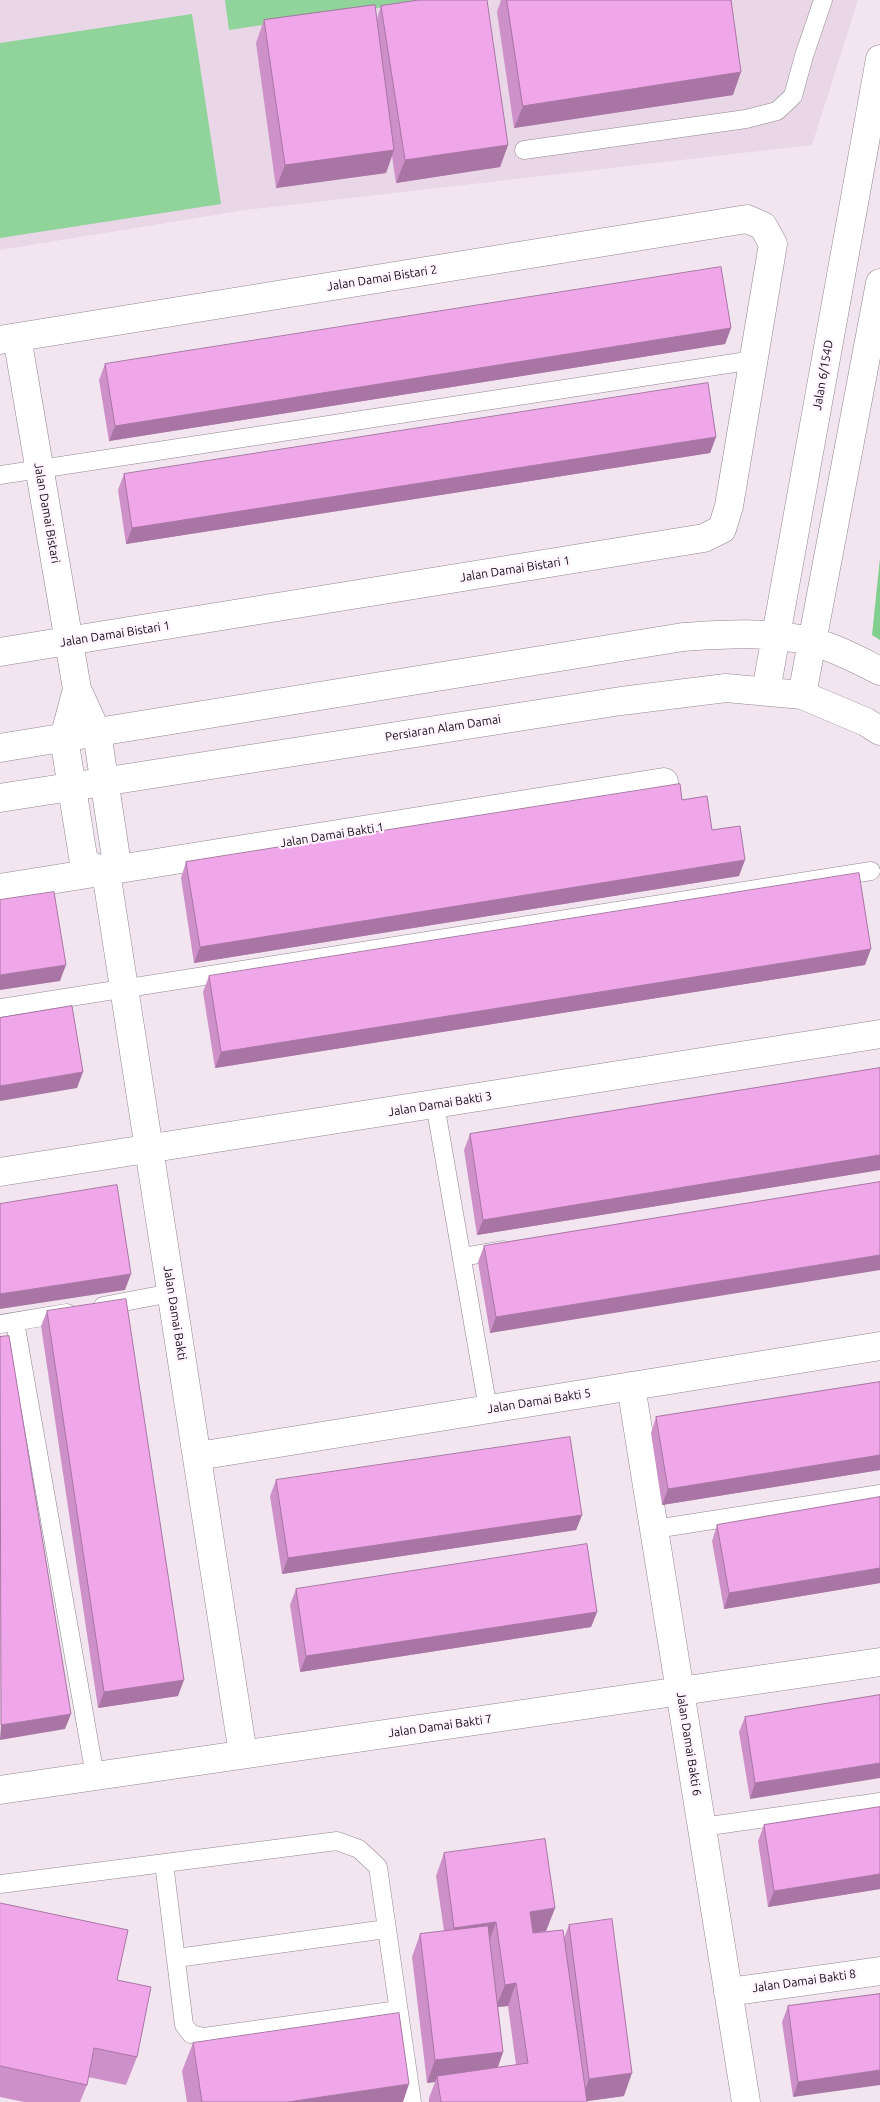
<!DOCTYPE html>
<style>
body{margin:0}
canvas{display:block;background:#f2e5f0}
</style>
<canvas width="880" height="2102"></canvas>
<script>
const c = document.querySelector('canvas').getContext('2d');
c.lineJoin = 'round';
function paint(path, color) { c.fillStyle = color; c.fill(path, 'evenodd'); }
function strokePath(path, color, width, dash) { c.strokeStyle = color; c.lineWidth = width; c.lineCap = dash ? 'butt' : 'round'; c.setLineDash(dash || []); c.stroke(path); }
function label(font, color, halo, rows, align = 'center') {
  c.font = font + ' Ubuntu,sans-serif'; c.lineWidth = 4.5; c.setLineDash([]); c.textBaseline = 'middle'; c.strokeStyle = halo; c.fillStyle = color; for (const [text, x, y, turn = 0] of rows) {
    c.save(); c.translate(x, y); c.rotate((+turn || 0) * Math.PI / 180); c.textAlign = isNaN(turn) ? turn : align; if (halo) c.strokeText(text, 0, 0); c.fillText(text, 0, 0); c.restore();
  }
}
paint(new Path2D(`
 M 0,0 L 858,0 L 812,145 L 246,210 L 0,250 Z`), '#e9d7e7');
paint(new Path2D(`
 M 225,0 L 431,0 L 229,30 Z
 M 192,14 L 221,204 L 0,238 L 0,43 Z`), '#90d39b');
paint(new Path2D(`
 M 880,558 L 880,640 L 872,635 Z`), '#80cf8e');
const lane = new Path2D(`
 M 524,150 L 746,119 L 777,111 L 793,96 L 804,56 L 823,0
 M 0,475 L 754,360
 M 0,1008 L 871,871
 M 435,1104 L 488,1409
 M 462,1257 L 503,1250
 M 103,1306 L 171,1293
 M 15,1322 L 95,1776
 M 0,1324 L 67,1313
 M 655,1529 L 880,1494
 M 702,1827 L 880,1802
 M 164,1863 L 184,2025 L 191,2034 L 204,2037 L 398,2010
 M 0,1884 L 337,1841 L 359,1849 L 378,1867 L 412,2102
 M 177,1958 L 386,1929`);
const street = new Path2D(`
 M 17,337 L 77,689 L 97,733 L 116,858 L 106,872 L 243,1754
 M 0,340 L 747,219 L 763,226 L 773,244 L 729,506 L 722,529 L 704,538 L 0,652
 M 77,689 L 64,738 L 84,863 L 106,872
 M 0,888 L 664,782
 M 0,1172 L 880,1034
 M 631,1386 L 746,2102
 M 198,1456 L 880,1346
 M 0,1790 L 880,1662
 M 728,1992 L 880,1971`);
const secondary = new Path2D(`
 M 766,691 L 880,59
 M 802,695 L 880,283
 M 0,748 L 683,637 C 725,634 771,631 813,642 C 836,648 858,660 880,671
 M 0,798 L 621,701 L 726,688 L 802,695 L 866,722 L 880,731`);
strokePath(lane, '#918690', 19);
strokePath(street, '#918690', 29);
strokePath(secondary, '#918690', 29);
strokePath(lane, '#fff', 18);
strokePath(street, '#fff', 28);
strokePath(secondary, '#fff', 28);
paint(new Path2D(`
 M 501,0 L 731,0 L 733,95 L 514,128 L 497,12 Z
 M 381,6 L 508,145 L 500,167 L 396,183 L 392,156 L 386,173 L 276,188 L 256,43 L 264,20 L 377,19 Z
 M 731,328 L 725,344 L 109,441 L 99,380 L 105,364 Z
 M 716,437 L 710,453 L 126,544 L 118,490 L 124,474 Z
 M 682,800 L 712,830 L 739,876 L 194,963 L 181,878 L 186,862 Z
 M 865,965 L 215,1068 L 203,992 L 209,976 Z
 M 880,1068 L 880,1170 L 477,1235 L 464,1150 L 470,1134 Z
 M 880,1182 L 490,1333 L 478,1262 L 484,1246 Z
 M 47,1311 L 178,1696 L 98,1708 L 41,1326 Z
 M 880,1382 L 880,1470 L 662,1505 L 651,1433 L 656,1417 Z
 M 276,1480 L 582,1515 L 576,1530 L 282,1574 L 270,1496 Z
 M 880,1497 L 880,1583 L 724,1609 L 712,1541 L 717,1525 Z
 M 296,1589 L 597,1612 L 591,1627 L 300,1672 L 290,1605 Z
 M 880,1695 L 750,1799 L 739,1732 L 745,1717 Z
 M 880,1807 L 880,1889 L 768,1907 L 758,1841 L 764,1825 Z
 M 444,1853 L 555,1908 L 546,1931 L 533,1933 L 564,1938 L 569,1925 L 624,2096 L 587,2101 L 587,2102 L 429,2102 L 429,2098 L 435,2082 L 427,2083 L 412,1957 L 420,1934 L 444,1931 L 436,1876 ZM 508,2006 L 516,2065 L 498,2067 L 503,2052 L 498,2007 Z
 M 0,1903 L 117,1980 L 137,2057 L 126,2085 L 88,2077 L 87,2085 L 80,2102 L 24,2102 L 0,2097 Z
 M 880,1994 L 793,2097 L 782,2022 L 788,2006 Z
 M 193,2043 L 403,2102 L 187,2102 L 182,2071 Z`), '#ce90c9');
paint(new Path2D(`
 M 741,72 L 733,95 L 514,128 L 523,106 Z
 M 508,145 L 500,167 L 396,183 L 405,160 Z
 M 394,150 L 386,173 L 276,188 L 285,165 Z
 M 731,328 L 725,344 L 109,441 L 115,426 Z
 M 716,437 L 710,453 L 126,544 L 132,528 Z
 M 745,860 L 739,876 L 194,963 L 200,947 Z
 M 871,949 L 865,965 L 215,1068 L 221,1052 Z
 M 66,965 L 60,981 L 0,990 L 0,975 Z
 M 83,1072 L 77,1088 L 0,1101 L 0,1086 Z
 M 880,1155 L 880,1170 L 477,1235 L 483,1220 Z
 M 880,1255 L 880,1270 L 490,1333 L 496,1317 Z
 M 131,1274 L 125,1290 L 0,1309 L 0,1294 Z
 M 880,1455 L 880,1470 L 662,1505 L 668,1489 Z
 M 582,1515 L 576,1530 L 282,1574 L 288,1558 Z
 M 880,1568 L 880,1583 L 724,1609 L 729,1593 Z
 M 597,1612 L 591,1627 L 300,1672 L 306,1656 Z
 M 184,1680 L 178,1696 L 98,1708 L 104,1692 Z
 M 71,1714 L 65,1729 L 0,1740 L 1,1725 Z
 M 880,1763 L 880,1778 L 750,1799 L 755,1783 Z
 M 880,1874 L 880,1889 L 768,1907 L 774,1891 Z
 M 555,1908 L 546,1931 L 522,1934 L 530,1912 Z
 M 496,1922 L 488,1944 L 446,1951 L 454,1928 Z
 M 516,1983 L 508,2006 L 496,2007 L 505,1985 Z
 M 503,2052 L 495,2075 L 437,2076 L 435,2082 L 427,2083 L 435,2060 Z
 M 880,2070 L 880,2085 L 793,2097 L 798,2082 Z
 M 632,2073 L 624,2096 L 581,2102 L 589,2079 Z
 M 409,2084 L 403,2102 L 288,2102 Z`), '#a875a4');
const building = new Path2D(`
 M 419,0 L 487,0 L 508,145 L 405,160 L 381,6 Z
 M 507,0 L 731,0 L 741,72 L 523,106 Z
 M 375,5 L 394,150 L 285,165 L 264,20 Z
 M 721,267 L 731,328 L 115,426 L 105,364 Z
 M 708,383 L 716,437 L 132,528 L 124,474 Z
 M 680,784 L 682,800 L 707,796 L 712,830 L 740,826 L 745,860 L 200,947 L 186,862 Z
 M 859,873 L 871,949 L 221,1052 L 209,976 Z
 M 54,892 L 66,965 L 0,975 L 0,900 Z
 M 72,1006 L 83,1072 L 0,1086 L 0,1018 Z
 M 880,1068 L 880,1155 L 483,1220 L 470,1134 Z
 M 880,1182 L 880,1255 L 496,1317 L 484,1246 Z
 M 117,1185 L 131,1274 L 0,1294 L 0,1204 Z
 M 126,1299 L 184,1680 L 104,1692 L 47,1311 Z
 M 9,1336 L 71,1714 L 1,1725 L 0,1337 Z
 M 880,1382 L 880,1455 L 668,1489 L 656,1417 Z
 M 570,1437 L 582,1515 L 288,1558 L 276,1480 Z
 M 880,1497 L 880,1568 L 729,1593 L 717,1525 Z
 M 587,1544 L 597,1612 L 306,1656 L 296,1589 Z
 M 880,1695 L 880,1763 L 755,1783 L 745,1717 Z
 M 880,1807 L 880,1874 L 774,1891 L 764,1825 Z
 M 545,1839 L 555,1908 L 530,1912 L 533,1933 L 563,1930 L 587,2102 L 441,2102 L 437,2076 L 528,2063 L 516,1983 L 505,1985 L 496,1922 L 454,1928 L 444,1853 Z
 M 0,1903 L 128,1930 L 117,1980 L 151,1987 L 137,2057 L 94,2048 L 87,2085 L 0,2066 Z
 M 612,1919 L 632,2073 L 589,2079 L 569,1925 Z
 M 488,1926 L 503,2052 L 435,2060 L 420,1934 Z
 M 880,1994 L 880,2070 L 798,2082 L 788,2006 Z
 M 399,2013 L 409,2084 L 288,2102 L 202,2102 L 193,2043 Z`);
paint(building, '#f0a7ea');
strokePath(building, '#a875a4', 1);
label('12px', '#110e11', '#fff3fe', [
 ["Jalan Damai Bistari 2",382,278,-9],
 ["Jalan 6/154D",823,375,-80],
 ["Jalan Damai Bistari",47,513,80],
 ["Jalan Damai Bistari 1",515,569,-9],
 ["Jalan Damai Bistari 1",115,634,-9],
 ["Persiaran Alam Damai",443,728,-9],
 ["Jalan Damai Bakti 1",332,835,-9],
 ["Jalan Damai Bakti 3",440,1104,-9],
 ["Jalan Damai Bakti",175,1313,81],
 ["Jalan Damai Bakti 5",539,1401,-9],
 ["Jalan Damai Bakti 7",440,1726,-8],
 ["Jalan Damai Bakti 6",689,1744,81],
 ["Jalan Damai Bakti 8",804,1981,-8]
]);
</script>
